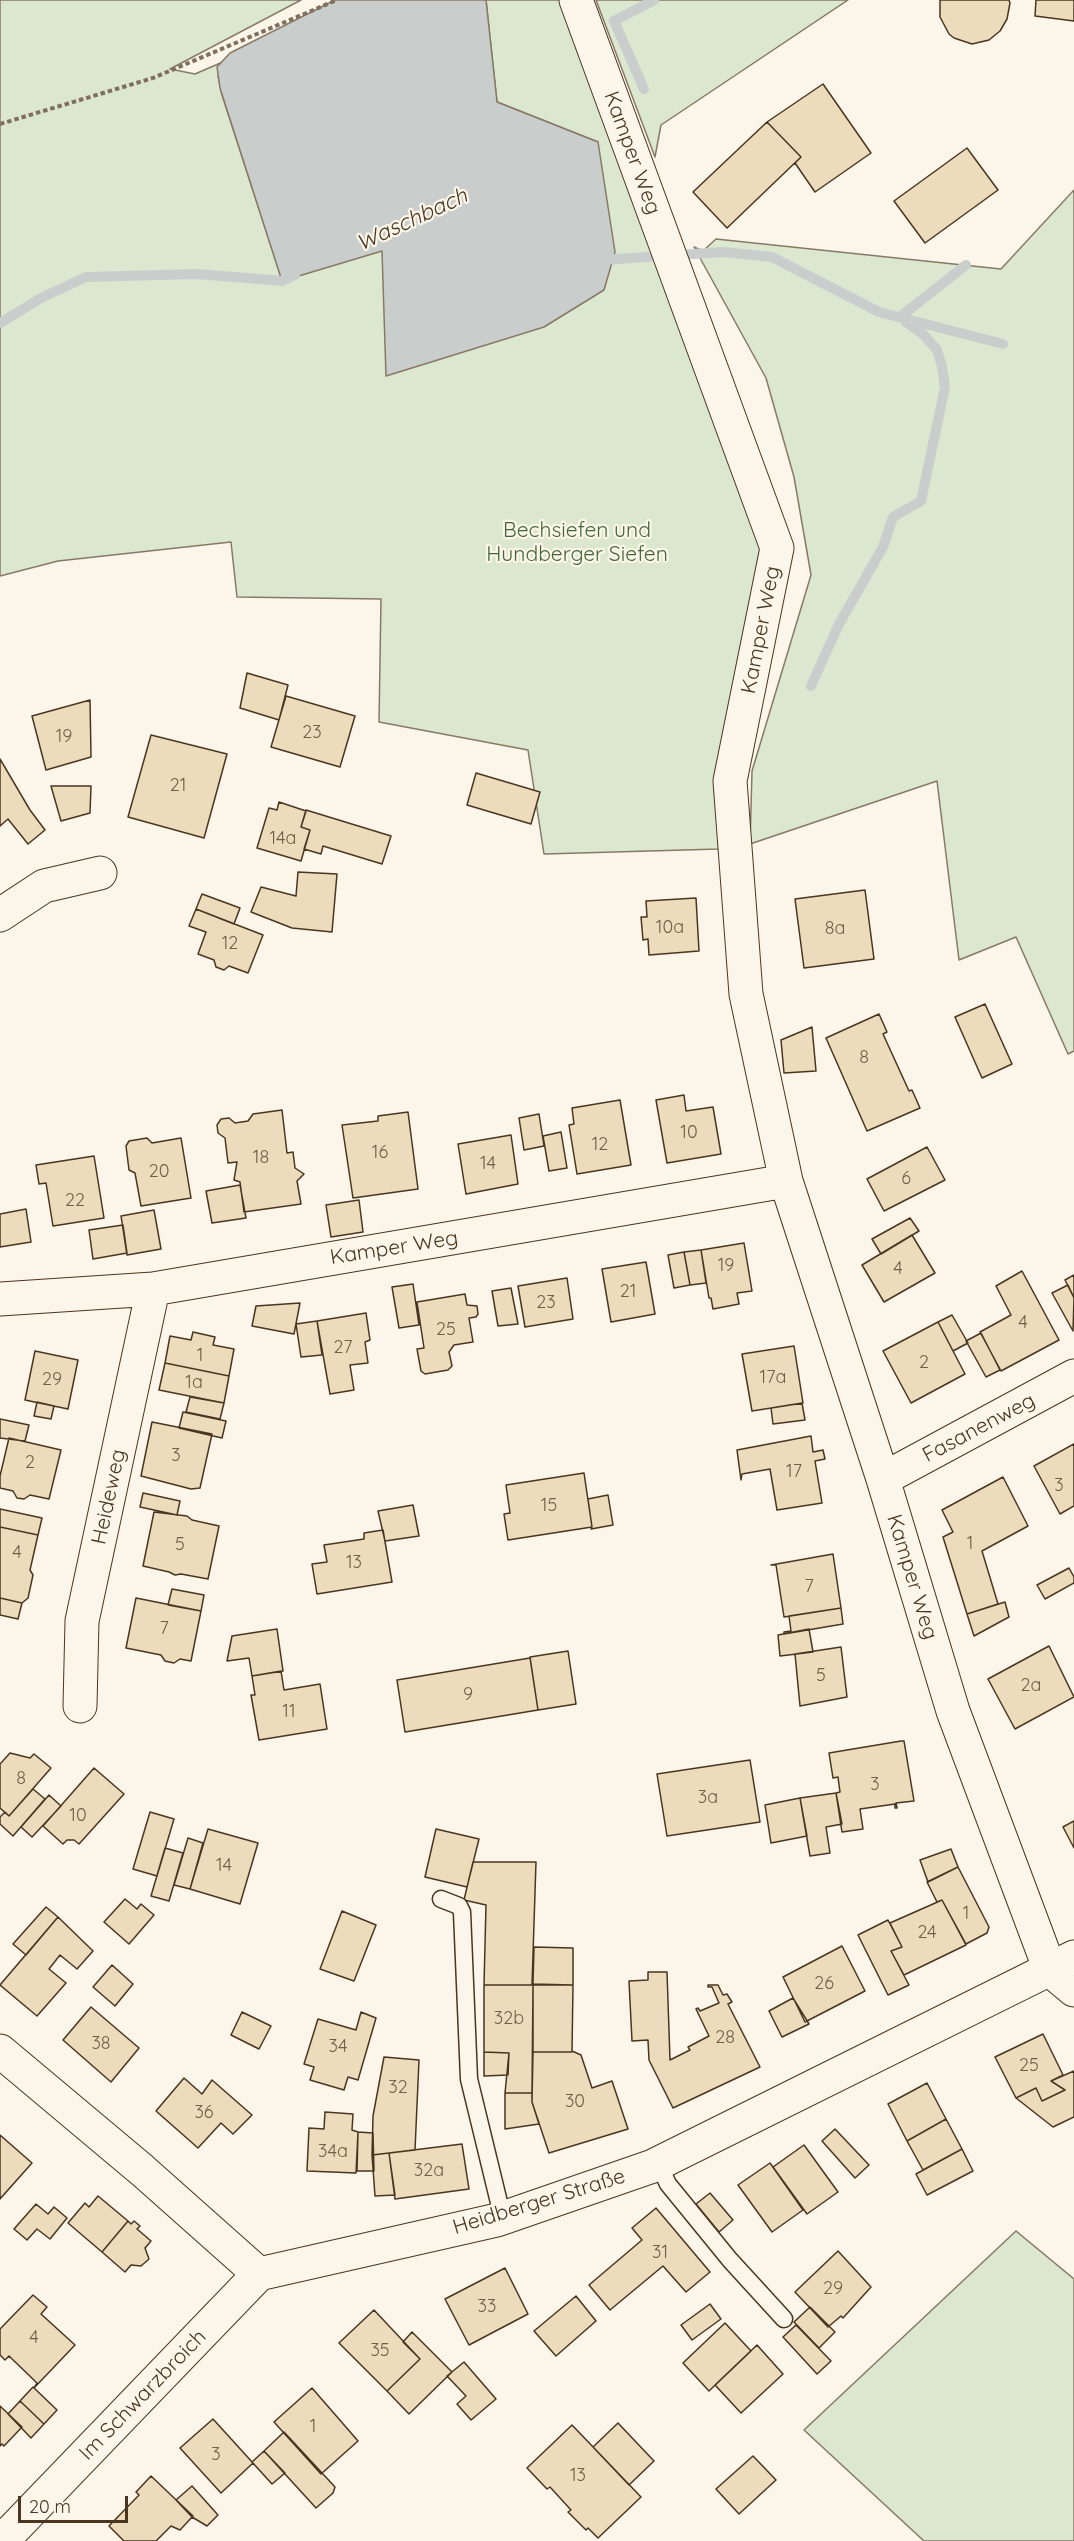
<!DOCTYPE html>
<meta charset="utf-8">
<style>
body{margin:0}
#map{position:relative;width:1074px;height:2541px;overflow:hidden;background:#fbf6e9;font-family:Quicksand,sans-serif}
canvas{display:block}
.scale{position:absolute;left:18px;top:2496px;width:110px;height:27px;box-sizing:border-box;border:3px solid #4a3520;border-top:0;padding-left:8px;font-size:18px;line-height:21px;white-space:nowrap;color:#4a3520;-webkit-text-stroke:4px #fbf6e9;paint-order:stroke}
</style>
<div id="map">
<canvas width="1074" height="2541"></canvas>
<div class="scale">20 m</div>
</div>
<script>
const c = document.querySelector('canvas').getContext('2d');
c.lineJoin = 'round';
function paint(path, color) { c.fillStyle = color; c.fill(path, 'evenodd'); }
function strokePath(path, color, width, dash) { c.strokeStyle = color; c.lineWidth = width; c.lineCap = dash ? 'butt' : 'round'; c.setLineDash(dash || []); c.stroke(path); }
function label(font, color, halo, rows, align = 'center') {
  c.font = font + ' Quicksand,sans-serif'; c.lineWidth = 4.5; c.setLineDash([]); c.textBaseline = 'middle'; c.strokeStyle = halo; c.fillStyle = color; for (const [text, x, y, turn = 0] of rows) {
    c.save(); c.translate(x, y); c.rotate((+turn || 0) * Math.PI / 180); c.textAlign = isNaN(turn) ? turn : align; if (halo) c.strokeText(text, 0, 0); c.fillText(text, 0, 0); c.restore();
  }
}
const green = new Path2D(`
 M 0,0 L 301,0 L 170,69 L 195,74 L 225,61 L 218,76 L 222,95 L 282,280 L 598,142 L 497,102 L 486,0 L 568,0 L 780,574 L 719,849 L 544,854 L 528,750 L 379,722 L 381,599 L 237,597 L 231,542 L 58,561 L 0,576 Z
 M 596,0 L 848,0 L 661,125 L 655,157 Z
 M 1074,190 L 1074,1051 L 1068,1054 L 1016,937 L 959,960 L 937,781 L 750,844 L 752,771 L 811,575 L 794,477 L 766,378 L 694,247 L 703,251 L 716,239 L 1001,269 Z
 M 1016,2231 L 1074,2279 L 1074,2541 L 924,2541 L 804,2430 Z`);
paint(green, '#dce7d0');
strokePath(green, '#887966', 1.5);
const water = new Path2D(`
 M 335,0 L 486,0 L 497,102 L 598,142 L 615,252 L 604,290 L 544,327 L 386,376 L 382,251 L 282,281 L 220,88 L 217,67 L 230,53 Z`);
paint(water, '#c9cecd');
strokePath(water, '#887966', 1.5);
strokePath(new Path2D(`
 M 644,89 L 614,21 L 654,0
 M 599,258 L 602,260 L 723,252 L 772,257 L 879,312 L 1003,344
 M 900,317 L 966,265
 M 0,323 L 41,298 L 86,277 L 197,274 L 282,281 L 295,275
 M 811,686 L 839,624 L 883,547 L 893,517 L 921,501 L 945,387 L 942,366 L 937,350 L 924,335 L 906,322`), '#c9cecd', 10);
const building = new Path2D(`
 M 940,0 L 1009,0 L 1010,3 L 1007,19 L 1000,31 L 989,40 L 972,44 L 954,38 L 949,34 L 940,17 Z
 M 1036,0 L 1074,0 L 1074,21 L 1035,16 Z
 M 823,84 L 871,153 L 815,192 L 795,163 L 801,157 L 767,122 Z
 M 767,122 L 801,157 L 727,228 L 693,192 Z
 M 967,148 L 998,190 L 925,243 L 894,201 Z
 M 247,673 L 288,685 L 279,720 L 240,708 Z
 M 286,696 L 355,716 L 340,767 L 271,747 Z
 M 90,700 L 91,757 L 46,770 L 32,716 Z
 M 151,735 L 227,754 L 204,838 L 128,817 Z
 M 0,759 L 30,810 L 45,830 L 28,844 L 8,819 L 0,826 Z
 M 476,773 L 540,792 L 531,824 L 467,805 Z
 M 51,786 L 91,786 L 90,813 L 61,821 Z
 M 279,802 L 306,811 L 301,827 L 310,830 L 301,861 L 257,848 L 269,808 L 277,810 Z
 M 306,810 L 391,836 L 382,864 L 323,846 L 321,854 L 304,849 L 310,830 L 301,827 Z
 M 298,872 L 337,874 L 332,932 L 292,928 L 251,912 L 261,887 L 296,896 Z
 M 865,890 L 874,959 L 804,968 L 795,899 Z
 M 202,894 L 240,908 L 234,924 L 196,909 Z
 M 696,898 L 699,951 L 649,955 L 648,939 L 643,940 L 641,917 L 647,917 L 646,901 Z
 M 196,909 L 263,935 L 248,973 L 229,966 L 224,970 L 216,967 L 214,960 L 198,954 L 206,932 L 189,926 Z
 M 985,1004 L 1012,1064 L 982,1078 L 955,1017 Z
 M 879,1014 L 887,1032 L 883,1034 L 909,1091 L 912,1090 L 920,1108 L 867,1131 L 826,1038 Z
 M 812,1027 L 816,1071 L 784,1073 L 781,1040 Z
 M 684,1095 L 686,1111 L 713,1107 L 721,1154 L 667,1163 L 656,1100 Z
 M 620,1100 L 631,1165 L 577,1174 L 569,1125 L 574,1124 L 572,1108 Z
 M 282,1110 L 287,1153 L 293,1152 L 295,1168 L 304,1174 L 297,1181 L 301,1204 L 244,1212 L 240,1182 L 234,1180 L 237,1162 L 228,1163 L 225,1138 L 218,1133 L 217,1125 L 221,1119 L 229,1118 L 235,1123 L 248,1121 L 253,1114 Z
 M 408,1112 L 418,1189 L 353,1198 L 342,1125 L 378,1121 L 378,1116 Z
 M 539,1114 L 544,1146 L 524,1150 L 519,1118 Z
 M 561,1132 L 567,1168 L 549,1171 L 543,1136 Z
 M 511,1135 L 518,1184 L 466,1194 L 458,1144 Z
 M 147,1138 L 152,1143 L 181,1138 L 191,1198 L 141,1206 L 135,1173 L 129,1170 L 126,1146 L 129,1141 Z
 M 927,1147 L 945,1180 L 884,1211 L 867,1179 Z
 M 94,1156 L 104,1218 L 53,1226 L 46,1183 L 39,1184 L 36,1165 Z
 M 240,1185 L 246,1218 L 212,1223 L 206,1191 Z
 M 359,1200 L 363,1232 L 331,1237 L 326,1205 Z
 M 26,1209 L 31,1242 L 0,1247 L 0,1214 Z
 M 154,1210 L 161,1249 L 127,1255 L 121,1216 Z
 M 910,1218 L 919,1231 L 881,1254 L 872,1239 Z
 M 123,1225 L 127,1253 L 93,1259 L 89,1230 Z
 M 912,1235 L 935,1273 L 884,1302 L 862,1265 Z
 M 744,1243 L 752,1291 L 737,1293 L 739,1304 L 713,1309 L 711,1298 L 709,1298 L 701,1250 Z
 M 701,1250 L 706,1283 L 690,1285 L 684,1252 Z
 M 684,1252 L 690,1285 L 674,1288 L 668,1255 Z
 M 646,1262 L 655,1314 L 611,1322 L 602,1269 Z
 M 1022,1271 L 1059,1340 L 1001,1371 L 980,1332 L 1011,1315 L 996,1286 Z
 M 1074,1275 L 1074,1298 L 1065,1280 Z
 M 567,1278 L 573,1319 L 525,1327 L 518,1286 Z
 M 413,1284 L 419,1325 L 399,1328 L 392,1287 Z
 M 1068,1285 L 1074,1298 L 1073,1331 L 1052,1293 Z
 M 511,1288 L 518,1324 L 498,1326 L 492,1291 Z
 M 465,1294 L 467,1305 L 477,1306 L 478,1314 L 476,1317 L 469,1318 L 473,1342 L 454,1345 L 449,1352 L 452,1366 L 448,1370 L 425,1374 L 421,1371 L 417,1349 L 424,1348 L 417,1302 Z
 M 300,1303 L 294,1334 L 252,1326 L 256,1306 Z
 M 366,1313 L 370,1340 L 365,1342 L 368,1363 L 350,1365 L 354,1390 L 330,1394 L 317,1321 Z
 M 952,1315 L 968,1343 L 953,1351 L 938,1322 Z
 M 317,1321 L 322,1355 L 301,1357 L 296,1324 Z
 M 938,1322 L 965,1374 L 911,1403 L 883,1351 Z
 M 193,1332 L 215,1337 L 213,1345 L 234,1349 L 229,1376 L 165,1363 L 170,1336 L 191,1340 Z
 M 981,1333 L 1000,1370 L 986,1377 L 966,1341 Z
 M 794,1346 L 803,1403 L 752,1411 L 742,1354 Z
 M 35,1351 L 78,1360 L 68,1409 L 25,1400 Z
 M 165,1363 L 229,1376 L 224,1403 L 159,1390 Z
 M 190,1397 L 224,1403 L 220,1419 L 186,1412 Z
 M 37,1402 L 54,1406 L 51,1419 L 34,1416 Z
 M 802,1403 L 805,1420 L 773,1424 L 771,1408 Z
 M 183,1412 L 226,1421 L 222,1438 L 179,1428 Z
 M 0,1419 L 29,1425 L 25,1441 L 0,1438 Z
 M 152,1422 L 212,1434 L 200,1488 L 191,1489 L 141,1476 Z
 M 811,1436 L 813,1452 L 823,1450 L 825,1459 L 815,1461 L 822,1503 L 777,1510 L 770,1469 L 742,1474 L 741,1480 L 737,1450 Z
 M 9,1438 L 61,1450 L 49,1499 L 30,1495 L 24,1499 L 17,1498 L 13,1491 L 0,1488 L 0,1476 Z
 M 1074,1444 L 1074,1506 L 1060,1514 L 1034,1466 Z
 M 584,1473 L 592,1527 L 508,1540 L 504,1514 L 510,1513 L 506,1485 Z
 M 1003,1477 L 1028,1526 L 982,1551 L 998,1604 L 967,1614 L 943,1537 L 953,1532 L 942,1510 Z
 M 143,1493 L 180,1501 L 177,1515 L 140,1507 Z
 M 608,1495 L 613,1525 L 591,1529 L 592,1527 L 588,1499 Z
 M 413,1505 L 419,1536 L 385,1541 L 378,1511 Z
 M 0,1509 L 42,1518 L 38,1535 L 0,1527 Z
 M 154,1512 L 187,1516 L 192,1520 L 219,1526 L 208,1579 L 181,1574 L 175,1575 L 169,1572 L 143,1566 Z
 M 0,1527 L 38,1535 L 30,1570 L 33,1575 L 28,1598 L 22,1603 L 0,1598 Z
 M 383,1530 L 392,1582 L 317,1594 L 312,1564 L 327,1562 L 324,1545 L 364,1539 L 364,1533 Z
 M 833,1554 L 841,1608 L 784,1617 L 776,1565 L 771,1565 Z
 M 1069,1568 L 1074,1577 L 1074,1583 L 1045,1599 L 1037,1585 Z
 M 172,1589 L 204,1595 L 201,1611 L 168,1605 Z
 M 0,1598 L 22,1603 L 18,1619 L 0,1615 Z
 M 136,1598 L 201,1611 L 191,1661 L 180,1659 L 174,1663 L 165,1661 L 161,1655 L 126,1648 Z
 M 1005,1602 L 1009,1617 L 974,1636 L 967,1614 Z
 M 841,1608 L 843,1624 L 784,1634 L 784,1632 L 791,1631 L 789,1616 Z
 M 277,1629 L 283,1671 L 252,1676 L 249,1658 L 227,1661 L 232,1636 Z
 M 809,1629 L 813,1652 L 780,1656 L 778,1635 Z
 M 1049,1646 L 1074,1697 L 1015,1729 L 988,1679 Z
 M 841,1647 L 847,1697 L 800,1706 L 795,1654 Z
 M 568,1651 L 576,1704 L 538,1710 L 530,1657 Z
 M 530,1658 L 538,1710 L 405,1732 L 397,1680 Z
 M 281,1671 L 284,1690 L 320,1684 L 327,1729 L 259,1740 L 251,1695 L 255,1695 L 252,1676 Z
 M 901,1741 L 904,1741 L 914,1801 L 896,1803 L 897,1808 L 895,1808 L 895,1804 L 860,1809 L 863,1829 L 842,1832 L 836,1793 L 840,1792 L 838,1777 L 833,1778 L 829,1753 Z
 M 10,1753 L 30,1758 L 34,1754 L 51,1768 L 9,1816 L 0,1808 L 0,1764 Z
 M 750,1760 L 760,1822 L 667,1836 L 657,1774 Z
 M 94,1768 L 124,1794 L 79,1844 L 74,1840 L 67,1840 L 63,1844 L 43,1826 Z
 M 33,1789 L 45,1799 L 13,1836 L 0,1824 L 0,1817 L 5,1812 L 9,1816 Z
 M 836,1793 L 842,1824 L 826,1827 L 830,1853 L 810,1856 L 800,1798 Z
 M 49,1795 L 61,1806 L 32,1837 L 21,1827 Z
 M 800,1798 L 807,1836 L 771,1843 L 765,1805 Z
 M 150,1812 L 174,1819 L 157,1876 L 133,1869 Z
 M 1074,1821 L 1074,1848 L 1063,1827 Z
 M 208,1829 L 258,1843 L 240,1904 L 190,1889 Z
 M 436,1829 L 479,1839 L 467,1887 L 425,1877 Z
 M 188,1838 L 203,1843 L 190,1889 L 174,1885 Z
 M 165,1848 L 183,1853 L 169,1901 L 151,1896 Z
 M 951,1849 L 958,1867 L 928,1882 L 920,1860 Z
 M 473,1862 L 536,1862 L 532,1985 L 484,1985 L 486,1905 L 464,1900 Z
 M 958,1867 L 989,1927 L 987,1933 L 966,1944 L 942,1900 L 937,1902 L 927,1882 Z
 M 125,1899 L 137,1909 L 141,1904 L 154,1915 L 129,1944 L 104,1922 Z
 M 942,1900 L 966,1945 L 904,1975 L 891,1951 L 902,1947 L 890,1923 Z
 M 46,1907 L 58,1917 L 26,1955 L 13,1944 Z
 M 342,1911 L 376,1925 L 354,1981 L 320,1969 Z
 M 58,1917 L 93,1951 L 77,1969 L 60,1955 L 49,1969 L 66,1983 L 37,2016 L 0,1985 Z
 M 888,1920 L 902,1947 L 891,1951 L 909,1985 L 888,1995 L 858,1935 Z
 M 842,1946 L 865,1991 L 805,2022 L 783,1977 Z
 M 534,1947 L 573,1948 L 573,1985 L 533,1984 Z
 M 112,1965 L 133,1984 L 115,2006 L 93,1987 Z
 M 648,1972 L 667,1972 L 670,2060 L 690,2050 L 688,2047 L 709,2036 L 696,2009 L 698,2008 L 700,2011 L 719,2003 L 712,1987 L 708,1987 L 708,1985 L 718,1985 L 723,1995 L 727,1994 L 732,2002 L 728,2004 L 760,2067 L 673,2108 L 649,2060 L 648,2040 L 632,2041 L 629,1981 L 648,1980 Z
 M 484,1985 L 533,1985 L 532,2093 L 505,2093 L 509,2053 L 484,2052 Z
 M 533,1985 L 573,1985 L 572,2052 L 533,2052 Z
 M 793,1998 L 809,2024 L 782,2037 L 769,2011 Z
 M 91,2007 L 139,2048 L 111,2082 L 63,2040 Z
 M 242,2012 L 271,2026 L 259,2049 L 231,2035 Z
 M 361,2012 L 376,2018 L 358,2080 L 348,2077 L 344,2090 L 310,2080 L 314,2067 L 304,2064 L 318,2019 L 356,2030 Z
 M 1043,2034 L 1063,2075 L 1051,2081 L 1065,2090 L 1042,2101 L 1036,2088 L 1016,2098 L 995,2057 Z
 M 572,2051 L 581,2055 L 592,2088 L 612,2081 L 628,2129 L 549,2153 L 532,2102 L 533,2052 L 572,2052 Z
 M 484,2052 L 509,2053 L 508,2075 L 484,2076 Z
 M 384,2057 L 419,2060 L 415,2150 L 372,2155 L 373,2116 Z
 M 1074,2071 L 1074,2117 L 1053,2127 L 1016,2098 L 1036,2088 L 1042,2101 L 1065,2090 L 1051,2081 Z
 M 184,2078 L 202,2094 L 212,2080 L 252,2115 L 233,2134 L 221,2123 L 198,2148 L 156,2111 Z
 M 927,2083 L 946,2119 L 907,2141 L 888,2104 Z
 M 505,2093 L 532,2093 L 532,2102 L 539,2124 L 505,2129 Z
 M 325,2112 L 353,2114 L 352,2130 L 358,2132 L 356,2173 L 307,2171 L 309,2128 L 324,2129 Z
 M 946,2119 L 962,2149 L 923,2170 L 907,2141 Z
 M 835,2129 L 869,2165 L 855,2178 L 822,2141 Z
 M 358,2132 L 373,2133 L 374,2171 L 357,2171 Z
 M 0,2135 L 32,2163 L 0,2199 Z
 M 462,2144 L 469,2189 L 395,2199 L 389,2153 Z
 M 804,2145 L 838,2192 L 807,2214 L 773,2167 Z
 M 962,2149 L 973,2171 L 927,2195 L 916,2174 Z
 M 389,2153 L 395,2195 L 375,2196 L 372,2155 Z
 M 770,2163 L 803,2210 L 772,2232 L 738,2185 Z
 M 710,2193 L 733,2220 L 719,2232 L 696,2204 Z
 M 98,2196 L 128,2221 L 102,2252 L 68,2223 L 85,2203 L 89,2207 Z
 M 36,2204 L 48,2214 L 54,2207 L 67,2218 L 50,2239 L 37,2229 L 27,2240 L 14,2229 Z
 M 656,2208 L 710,2272 L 686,2292 L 663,2266 L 610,2310 L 589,2285 L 642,2240 L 632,2228 Z
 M 128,2221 L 131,2224 L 134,2221 L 140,2226 L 137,2229 L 151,2241 L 145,2248 L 149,2259 L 141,2266 L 131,2265 L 125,2272 L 102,2252 Z
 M 838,2251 L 871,2287 L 843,2318 L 841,2316 L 828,2327 L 795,2292 Z
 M 505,2268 L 528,2314 L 469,2345 L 445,2299 Z
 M 33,2295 L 47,2307 L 41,2314 L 75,2345 L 34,2388 L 37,2383 L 9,2356 L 5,2360 L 0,2355 L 0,2329 Z
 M 576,2296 L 596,2321 L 556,2356 L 534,2331 Z
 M 710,2304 L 721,2319 L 692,2340 L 681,2325 Z
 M 810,2307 L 835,2332 L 819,2348 L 794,2322 Z
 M 374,2310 L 420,2359 L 387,2391 L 339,2343 Z
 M 725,2323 L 751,2351 L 709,2391 L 683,2363 Z
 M 796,2325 L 831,2361 L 817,2374 L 783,2337 Z
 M 412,2332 L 452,2372 L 409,2414 L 387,2391 L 420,2359 L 403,2342 Z
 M 757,2345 L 783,2374 L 741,2413 L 715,2385 Z
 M 464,2362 L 496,2399 L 471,2420 L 457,2404 L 466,2396 L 447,2376 Z
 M 33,2387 L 57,2410 L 44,2424 L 20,2401 Z
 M 312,2388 L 358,2441 L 321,2474 L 274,2422 Z
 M 20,2401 L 44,2424 L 31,2438 L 8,2414 Z
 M 0,2406 L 22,2427 L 4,2446 L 2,2444 L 0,2446 Z
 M 213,2419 L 253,2463 L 221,2493 L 180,2448 Z
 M 618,2423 L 654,2461 L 629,2485 L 593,2447 Z
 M 572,2425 L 641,2497 L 598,2538 L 588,2528 L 586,2530 L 568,2512 L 571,2510 L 550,2487 L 547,2489 L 527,2468 Z
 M 284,2432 L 335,2487 L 333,2493 L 316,2508 L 264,2451 Z
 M 264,2451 L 285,2473 L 272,2484 L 252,2462 Z
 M 753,2456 L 776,2480 L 739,2514 L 716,2489 Z
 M 151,2476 L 193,2516 L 180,2530 L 171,2526 L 156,2541 L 124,2541 L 109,2526 L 139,2495 L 136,2492 Z
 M 192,2486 L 218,2515 L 207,2526 L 192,2517 L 176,2500 Z`);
paint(building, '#ecdcbc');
strokePath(building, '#4a3520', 1.5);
const service = new Path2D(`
 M 441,1899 L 459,1906 L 462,1912 L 469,2079 L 503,2219
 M 658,2163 L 668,2184 L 730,2260 L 784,2319`);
const minor = new Path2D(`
 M 576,0 L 777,548 L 730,781 L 746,994 L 786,1181 L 883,1479 L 953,1711 L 1050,1970 L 1074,1990
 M 0,915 L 44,886 L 100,873
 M 0,1299 L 153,1289 L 786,1181
 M 883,1479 L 1074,1376
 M 80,1706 L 82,1621 L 153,1289
 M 0,2051 L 142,2170 L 259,2274
 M 259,2274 L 497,2220 L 653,2166 L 1074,1957
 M 2,2541 L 259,2274`);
strokePath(service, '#4a3520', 19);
strokePath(minor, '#4a3520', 35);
strokePath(new Path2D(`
 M 0,124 L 153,78 L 337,0`), '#7f6f5c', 4, [4.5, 3]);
strokePath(service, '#fbf6e9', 16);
strokePath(minor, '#fbf6e9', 33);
label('18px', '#725f47', null, [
 ["23",312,733],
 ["19",64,737],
 ["21",178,786],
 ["14a",283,839],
 ["10a",670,928],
 ["8a",835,929],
 ["12",230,944],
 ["8",864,1058],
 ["10",689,1133],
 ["12",600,1145],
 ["16",380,1153],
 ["18",261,1158],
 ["14",488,1164],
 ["20",159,1172],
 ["6",906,1179],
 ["22",75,1201],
 ["19",726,1266],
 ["4",898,1269],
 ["21",628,1292],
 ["23",546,1303],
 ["4",1023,1323],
 ["25",446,1330],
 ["27",343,1348],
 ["1",200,1356],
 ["2",924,1363],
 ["17a",773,1378],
 ["29",52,1380],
 ["1a",194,1383],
 ["3",176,1456],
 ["2",30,1463],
 ["17",794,1472],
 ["3",1059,1486],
 ["15",549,1506],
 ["1",970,1544],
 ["5",180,1545],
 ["4",17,1553],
 ["13",354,1563],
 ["7",809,1587],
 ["7",164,1629],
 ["5",821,1676],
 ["2a",1031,1686],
 ["9",468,1695],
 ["11",289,1712],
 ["8",21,1779],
 ["3",875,1785],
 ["3a",708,1798],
 ["10",78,1816],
 ["14",224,1866],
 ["1",966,1914],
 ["24",927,1933],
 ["26",824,1984],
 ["32b",509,2019],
 ["28",725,2038],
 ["38",101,2044],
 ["34",338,2047],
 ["25",1029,2066],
 ["32",398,2088],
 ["30",575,2102],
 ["36",204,2113],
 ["34a",333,2152],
 ["32a",429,2171],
 ["31",660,2253],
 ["29",833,2289],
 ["33",487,2307],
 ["4",34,2338],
 ["35",380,2351],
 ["1",313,2427],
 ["3",216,2455],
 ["13",578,2476]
]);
label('21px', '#4a3520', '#fbf6e9', [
 ["Kamper Weg",632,153,70],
 ["Kamper Weg",761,630,-79],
 ["Kamper Weg",394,1248,-9],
 ["Fasanenweg",979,1428,-28],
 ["Heideweg",109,1497,-78],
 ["Kamper Weg",912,1577,73],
 ["Heidberger Straße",539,2202,-17],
 ["Im Schwarzbroich",143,2395,-46]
]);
label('21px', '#436837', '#fbf6e9', [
 ["Bechsiefen und",577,531],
 ["Hundberger Siefen",577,555]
]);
label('italic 22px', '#4a3520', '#fbf6e9', [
 ["Waschbach",412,220,-25]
]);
</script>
